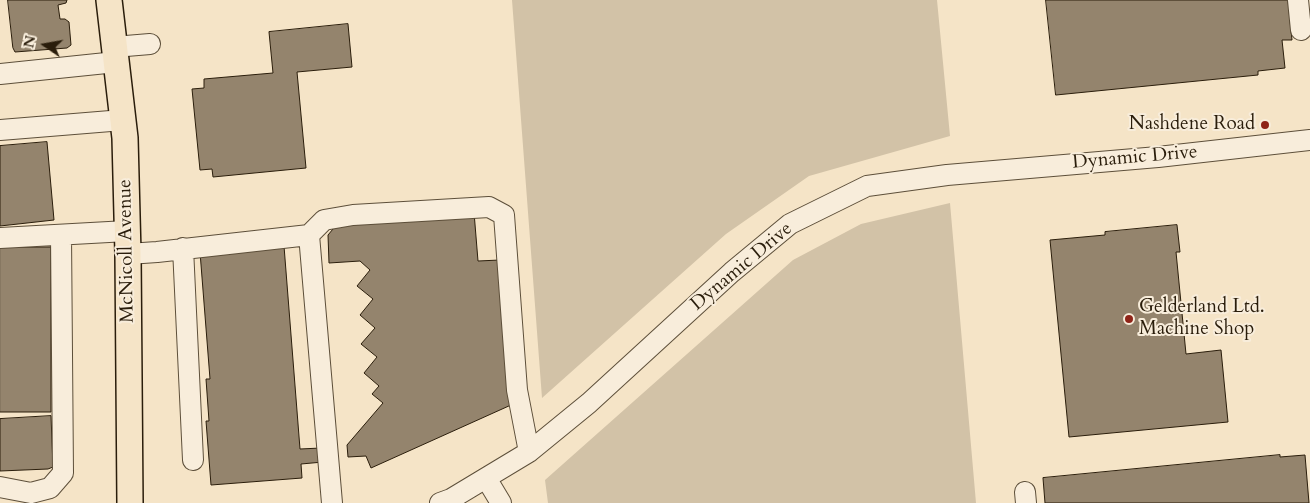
<!DOCTYPE html>
<style>
body{margin:0}
#map{position:relative;width:1310px;height:503px;overflow:hidden;background:#f5e4c7;font-family:Cardo,serif}
canvas{display:block}
.north{position:absolute;left:20px;top:20px;width:50px;height:50px;-webkit-text-stroke:4px #f8eddb;paint-order:stroke;rotate:282deg;font-size:14px;font-weight:700;line-height:20px;text-align:center;color:#2a1d0b}
.north::after{content:'';display:block;margin:auto;width:18px;height:22px;background:#2a1d0b;clip-path:polygon(50% 0,100% 100%,50% 72%,0 100%)}
</style>
<div id="map">
<canvas width="1310" height="503"></canvas>
<div class="north">N</div>
</div>
<script>
const c = document.querySelector('canvas').getContext('2d');
c.lineJoin = 'round';
function paint(path, color) { c.fillStyle = color; c.fill(path, 'evenodd'); }
function strokePath(path, color, width, dash) { c.strokeStyle = color; c.lineWidth = width; c.lineCap = dash ? 'butt' : 'round'; c.setLineDash(dash || []); c.stroke(path); }
function label(font, color, halo, rows, align = 'center') {
  c.font = font + ' Cardo,serif'; c.lineWidth = 4; c.setLineDash([]); c.textBaseline = 'middle'; c.strokeStyle = halo; c.fillStyle = color; for (const [text, x, y, turn = 0] of rows) {
    c.save(); c.translate(x, y); c.rotate((+turn || 0) * Math.PI / 180); c.textAlign = isNaN(turn) ? turn : align; if (halo) c.strokeText(text, 0, 0); c.fillText(text, 0, 0); c.restore();
  }
}
paint(new Path2D(`
 M 512,0 L 937,0 L 950,136 L 809,176 L 726,234 L 542,398 Z
 M 950,203 L 976,503 L 548,503 L 545,480 L 793,260 L 861,224 Z`), '#d2c2a7');
const building = new Path2D(`
 M 8,0 L 67,0 L 66,3 L 58,5 L 60,19 L 65,19 L 69,22 L 71,45 L 67,48 L 15,52 L 13,48 Z
 M 1046,0 L 1288,0 L 1292,40 L 1282,40 L 1285,68 L 1258,71 L 1258,75 L 1056,95 Z
 M 348,24 L 352,67 L 297,72 L 306,168 L 213,177 L 212,169 L 200,170 L 192,89 L 204,88 L 204,79 L 273,73 L 269,32 Z
 M 47,142 L 54,220 L 0,226 L 0,146 Z
 M 474,212 L 478,261 L 500,260 L 511,405 L 371,468 L 366,456 L 348,457 L 347,445 L 383,403 L 372,394 L 379,386 L 364,373 L 377,357 L 361,344 L 375,328 L 360,315 L 373,299 L 357,286 L 370,270 L 360,261 L 329,263 L 328,235 L 338,223 Z
 M 1177,225 L 1180,252 L 1176,252 L 1186,354 L 1221,350 L 1228,422 L 1069,437 L 1050,240 L 1105,235 L 1105,232 Z
 M 284,246 L 300,449 L 321,448 L 323,462 L 301,464 L 302,478 L 211,485 L 206,421 L 209,421 L 206,379 L 210,379 L 200,252 Z
 M 0,247 L 51,247 L 51,412 L 0,412 Z
 M 51,416 L 53,467 L 48,469 L 0,471 L 0,419 Z
 M 1280,455 L 1280,457 L 1305,455 L 1309,503 L 1045,503 L 1043,478 Z`);
paint(building, '#94846d');
strokePath(building, '#2a1d0b', 1);
const minor = new Path2D(`
 M 1298,0 L 1301,30
 M 114,47 L 150,44
 M 0,74 L 116,62
 M 0,130 L 123,120
 M 0,238 L 127,231
 M 183,248 L 193,460
 M 128,254 L 157,252 L 309,235
 M 486,478 L 501,503
 M 0,487 L 31,493 L 50,488 L 63,473 L 61,235
 M 1025,492 L 1026,503
 M 332,503 L 309,235 L 324,220 L 353,215 L 489,207 L 504,215 L 517,390 L 529,452
 M 440,503 L 451,499 L 529,452 L 589,403 L 732,272 L 790,224 L 867,186 L 947,175 L 1158,157 L 1310,140`);
const major = new Path2D(`
 M 109,0 L 125,138 L 128,254 L 130,503`);
strokePath(minor, '#5d4f3a', 22);
strokePath(major, '#2a1d0b', 28);
strokePath(minor, '#f8eddb', 20);
strokePath(major, '#f5e4c7', 25);
for (const [x, y, r, color] of [
 [1265,125,5,"#8f2418"],
 [1129,319,5,"#8f2418"]
]) { const dot = new Path2D(); dot.arc(x, y, r, 0, 2 * Math.PI); c.fillStyle = color; c.fill(dot); strokePath(dot, '#f8eddb', 2); }
label('19px', '#2a1d0b', '#f8eddb', [
 ["Nashdene Road",1255,125],
 ["Gelderland Ltd.",1139,308,"left"],
 ["Machine Shop",1139,330,"left"]
], 'right');
label('19px', '#2a1d0b', '#f8eddb', [
 ["Dynamic Drive",1135,158,-5],
 ["McNicoll Avenue",127,251,-91],
 ["Dynamic Drive",742,267,-40]
]);
</script>
